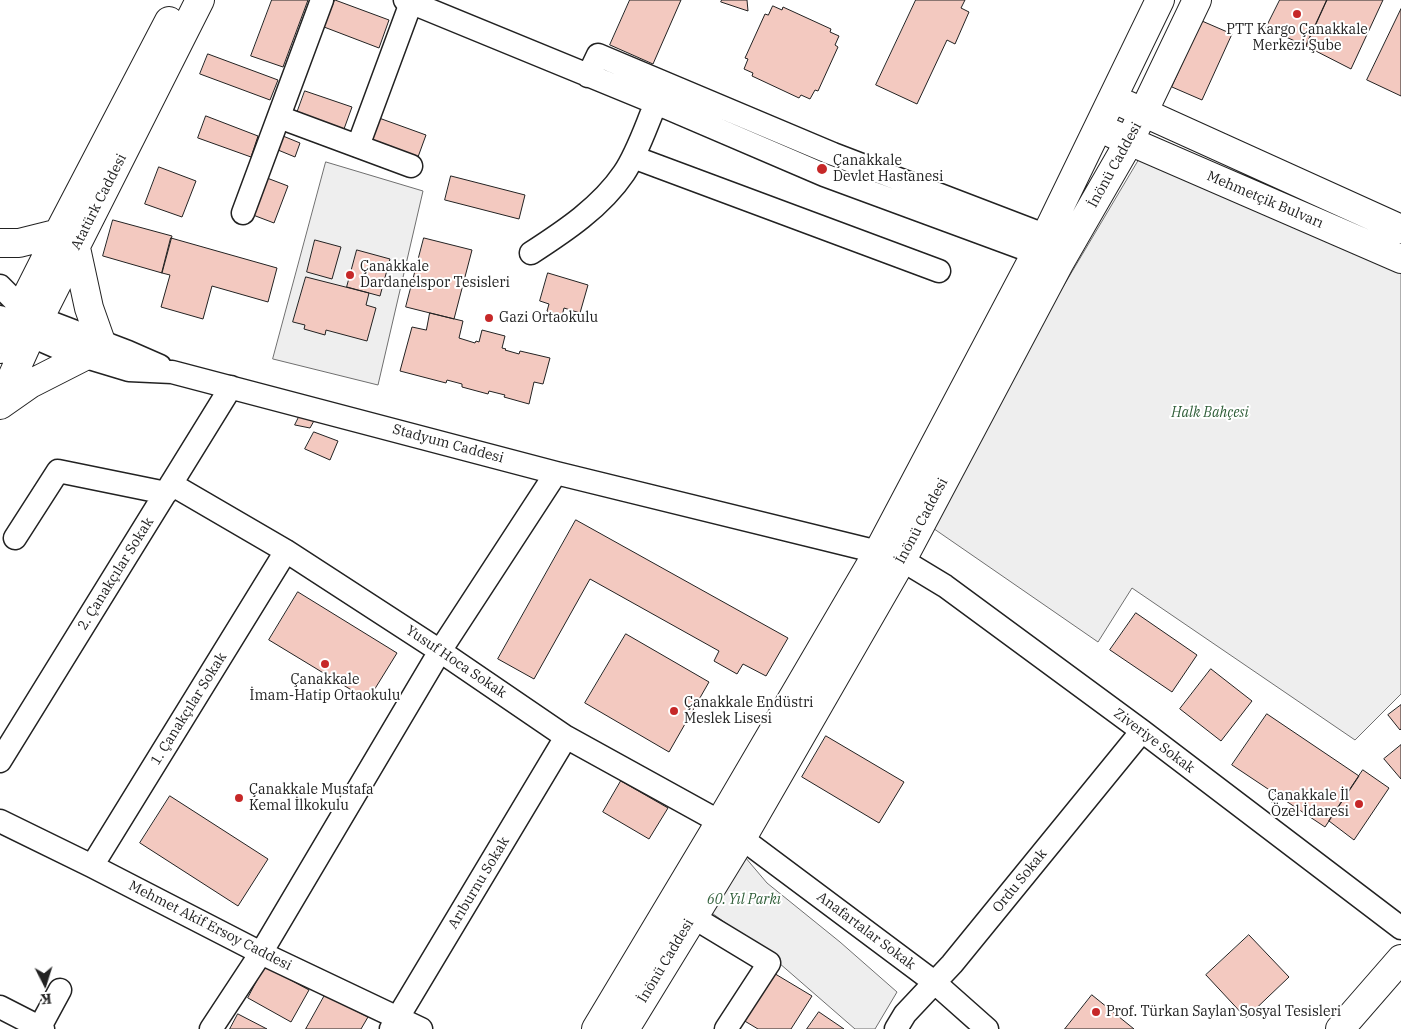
<!DOCTYPE html>
<meta charset="utf-8">
<style>
body{margin:0}
#map{position:relative;width:1401px;height:1029px;overflow:hidden;background:#fff;font-family:"IBM Plex Serif",serif}
canvas{display:block}
.north{position:absolute;left:20px;top:959px;width:50px;height:50px;-webkit-text-stroke:4px #fff;paint-order:stroke;rotate:175deg;font-size:14px;font-weight:700;line-height:20px;text-align:center;color:#222}
.north::after{content:'';display:block;margin:auto;width:18px;height:22px;background:#222;clip-path:polygon(50% 0,100% 100%,50% 72%,0 100%)}
</style>
<div id="map">
<canvas width="1401" height="1029"></canvas>
<div class="north">K</div>
</div>
<script>
const c = document.querySelector('canvas').getContext('2d');
c.lineJoin = 'round';
function paint(path, color) { c.fillStyle = color; c.fill(path, 'evenodd'); }
function strokePath(path, color, width, dash) { c.strokeStyle = color; c.lineWidth = width; c.lineCap = dash ? 'butt' : 'round'; c.setLineDash(dash || []); c.stroke(path); }
function label(font, color, halo, rows, align = 'center') {
  c.font = font + ' "IBM Plex Serif",serif'; c.lineWidth = 4; c.setLineDash([]); c.textBaseline = 'middle'; c.strokeStyle = halo; c.fillStyle = color; for (const [text, x, y, turn = 0] of rows) {
    c.save(); c.translate(x, y); c.rotate((+turn || 0) * Math.PI / 180); c.textAlign = isNaN(turn) ? turn : align; if (halo) c.strokeText(text, 0, 0); c.fillText(text, 0, 0); c.restore();
  }
}
const green = new Path2D(`
 M 1143,153 L 1401,265 L 1401,694 L 1355,740 L 1132,588 L 1098,642 L 927,524 L 1032,339 Z
 M 326,162 L 423,191 L 378,385 L 273,359 Z
 M 739,850 L 767,883 L 840,942 L 897,992 L 875,1029 L 855,1029 L 771,956 L 705,908 Z`);
paint(green, '#eee');
strokePath(green, '#6f6f6f', 1);
const building = new Path2D(`
 M 272,0 L 308,0 L 283,67 L 251,56 Z
 M 335,0 L 389,20 L 379,48 L 324,27 Z
 M 630,0 L 681,0 L 653,64 L 610,45 Z
 M 722,0 L 747,0 L 748,11 L 721,2 Z
 M 916,0 L 965,0 L 961,8 L 969,12 L 955,44 L 947,40 L 917,104 L 876,85 Z
 M 1280,0 L 1327,0 L 1306,46 L 1266,28 Z
 M 1327,0 L 1383,0 L 1351,69 L 1306,46 Z
 M 773,6 L 782,10 L 783,7 L 831,29 L 830,32 L 839,36 L 835,45 L 838,47 L 818,91 L 815,90 L 810,99 L 801,95 L 799,98 L 752,76 L 753,73 L 744,69 L 748,59 L 745,58 L 765,14 L 768,15 Z
 M 1401,9 L 1401,96 L 1367,80 Z
 M 1202,21 L 1232,34 L 1202,100 L 1172,87 Z
 M 208,54 L 278,80 L 270,100 L 200,74 Z
 M 305,91 L 352,107 L 344,129 L 297,113 Z
 M 206,116 L 258,136 L 251,157 L 198,138 Z
 M 379,118 L 426,135 L 418,157 L 371,141 Z
 M 283,136 L 300,143 L 295,157 L 278,150 Z
 M 159,167 L 196,181 L 182,217 L 145,204 Z
 M 451,176 L 525,195 L 519,219 L 445,200 Z
 M 267,178 L 288,186 L 274,223 L 253,215 Z
 M 113,220 L 172,236 L 162,273 L 103,256 Z
 M 171,238 L 277,268 L 268,302 L 212,286 L 203,319 L 161,307 L 170,275 L 162,273 Z
 M 424,238 L 472,250 L 454,319 L 406,307 Z
 M 315,240 L 341,247 L 332,279 L 307,272 Z
 M 357,250 L 390,259 L 380,296 L 347,287 Z
 M 548,273 L 588,285 L 580,313 L 564,308 L 562,316 L 547,311 L 549,304 L 540,301 Z
 M 306,277 L 369,293 L 366,305 L 376,308 L 367,341 L 326,330 L 325,335 L 304,329 L 305,325 L 293,322 Z
 M 430,313 L 463,321 L 459,338 L 475,343 L 476,341 L 479,342 L 482,330 L 505,336 L 502,348 L 506,349 L 505,350 L 519,354 L 520,351 L 550,358 L 543,384 L 534,382 L 529,404 L 504,397 L 505,395 L 489,391 L 488,394 L 462,387 L 462,384 L 447,380 L 446,383 L 400,371 L 412,327 L 426,330 Z
 M 300,415 L 315,419 L 310,428 L 295,425 Z
 M 314,432 L 338,441 L 330,460 L 305,449 Z
 M 576,520 L 788,638 L 766,676 L 743,664 L 737,674 L 714,661 L 719,651 L 590,579 L 534,679 L 498,659 Z
 M 298,592 L 397,653 L 368,700 L 269,640 Z
 M 1136,613 L 1197,655 L 1172,692 L 1110,650 Z
 M 626,634 L 709,682 L 669,752 L 585,703 Z
 M 1211,669 L 1252,701 L 1221,741 L 1180,709 Z
 M 1401,705 L 1401,729 L 1400,730 L 1388,715 Z
 M 1267,714 L 1359,776 L 1325,827 L 1232,765 Z
 M 826,736 L 904,782 L 879,823 L 802,777 Z
 M 1401,745 L 1401,779 L 1384,759 Z
 M 1363,770 L 1389,788 L 1354,840 L 1329,821 Z
 M 621,781 L 668,808 L 649,839 L 603,812 Z
 M 170,796 L 268,859 L 238,906 L 140,843 Z
 M 1249,935 L 1289,977 L 1246,1018 L 1206,975 Z
 M 265,966 L 309,990 L 291,1022 L 248,998 Z
 M 772,972 L 812,996 L 791,1029 L 758,1029 L 743,1020 Z
 M 325,995 L 368,1017 L 361,1029 L 306,1029 Z
 M 1092,995 L 1134,1029 L 1065,1029 Z
 M 819,1012 L 844,1029 L 807,1029 Z
 M 238,1014 L 267,1029 L 230,1029 Z`);
paint(building, '#f3c9c0');
strokePath(building, '#222', 1);
const minor = new Path2D(`
 M 405,0 L 656,103 L 824,175 L 1052,259
 M 588,76 L 598,55 L 833,154 L 1060,241
 M 279,117 L 411,166
 M 358,146 L 412,0
 M 633,157 L 939,271
 M 243,213 L 322,0
 M 531,253 C 565,231 601,207 624,173 C 638,152 646,126 656,103
 M 0,286 L 21,307 L 39,318 L 128,352 L 160,366
 M 0,317 L 11,327 L 66,351 L 129,370 L 172,372 L 556,473 L 878,552 L 902,560 L 945,586 L 1142,731 L 1401,928
 M 171,484 L 286,551 L 440,651 L 566,737 L 720,822 L 934,982 L 987,1029
 M 15,538 L 58,471 L 166,493
 M 0,761 L 231,387
 M 0,821 L 92,866 L 261,953 L 421,1029
 M 92,866 L 286,551
 M 693,917 L 769,963 L 726,1029
 M 0,1007 L 43,1029
 M 40,1027 L 60,990
 M 211,1029 L 261,953 L 440,651 L 556,473
 M 391,1029 L 566,737
 M 896,1029 L 905,1014 L 952,964 L 1142,731`);
const major = new Path2D(`
 M 1127,105 L 1401,229
 M 1113,134 L 1401,259
 M 596,1029 L 720,822 L 878,552 L 1036,253 L 1046,235 L 1160,0
 M 625,1029 L 742,838 L 902,560 L 1060,262 L 1129,142 L 1197,0
 M 1340,1029 L 1401,959`);
const highway = new Path2D(`
 M 0,243 L 19,243 L 59,233
 M 76,248 L 89,308 L 101,342
 M 0,349 L 62,226 L 169,21
 M 0,404 L 31,335 L 200,0
 M 0,405 L 30,384 L 85,356`);
strokePath(minor, '#222', 25);
strokePath(major, '#222', 30);
strokePath(highway, '#222', 30);
strokePath(minor, '#fff', 22);
strokePath(major, '#fff', 28);
strokePath(highway, '#fff', 28);
for (const [x, y, r, color] of [
 [1297,14,5,"#c62828"],
 [822,169,6,"#c62828"],
 [350,275,5,"#c62828"],
 [489,318,5,"#c62828"],
 [325,664,5,"#c62828"],
 [674,711,5,"#c62828"],
 [239,798,5,"#c62828"],
 [1359,804,5,"#c62828"],
 [1096,1012,5,"#c62828"]
]) { const dot = new Path2D(); dot.arc(x, y, r, 0, 2 * Math.PI); c.fillStyle = color; c.fill(dot); strokePath(dot, '#fff', 2); }
label('14px', '#222', '#fff', [
 ["PTT Kargo Çanakkale",1297,30,"center"],
 ["Merkezi Şube",1297,46,"center"],
 ["Çanakkale",833,161],
 ["Devlet Hastanesi",833,177],
 ["Çanakkale",360,267],
 ["Dardanelspor Tesisleri",360,283],
 ["Gazi Ortaokulu",499,318],
 ["Çanakkale",325,680,"center"],
 ["İmam-Hatip Ortaokulu",325,696,"center"],
 ["Çanakkale Endüstri",684,703],
 ["Meslek Lisesi",684,719],
 ["Çanakkale Mustafa",249,790],
 ["Kemal İlkokulu",249,806],
 ["Çanakkale İl",1349,796,"right"],
 ["Özel İdaresi",1349,812,"right"],
 ["Prof. Türkan Saylan Sosyal Tesisleri",1106,1012]
], 'left');
label('14px', '#222', '#fff', [
 ["İnönü Caddesi",1115,165,-61],
 ["Mehmetçik Bulvarı",1265,200,23],
 ["Atatürk Caddesi",99,202,-63],
 ["Stadyum Caddesi",448,444,15],
 ["İnönü Caddesi",922,521,-62],
 ["2. Çanakçılar Sokak",116,574,-58],
 ["Yusuf Hoca Sokak",456,662,34],
 ["1. Çanakçılar Sokak",189,709,-58],
 ["Ziveriye Sokak",1154,741,37],
 ["Ordu Sokak",1020,881,-51],
 ["Arıburnu Sokak",479,883,-59],
 ["Mehmet Akif Ersoy Caddesi",210,926,27],
 ["Anafartalar Sokak",866,931,37],
 ["İnönü Caddesi",666,961,-59]
]);
label('italic 14px', '#2f5e38', '#fff', [
 ["Halk Bahçesi",1210,413],
 ["60. Yıl Parkı",744,900]
]);
</script>
